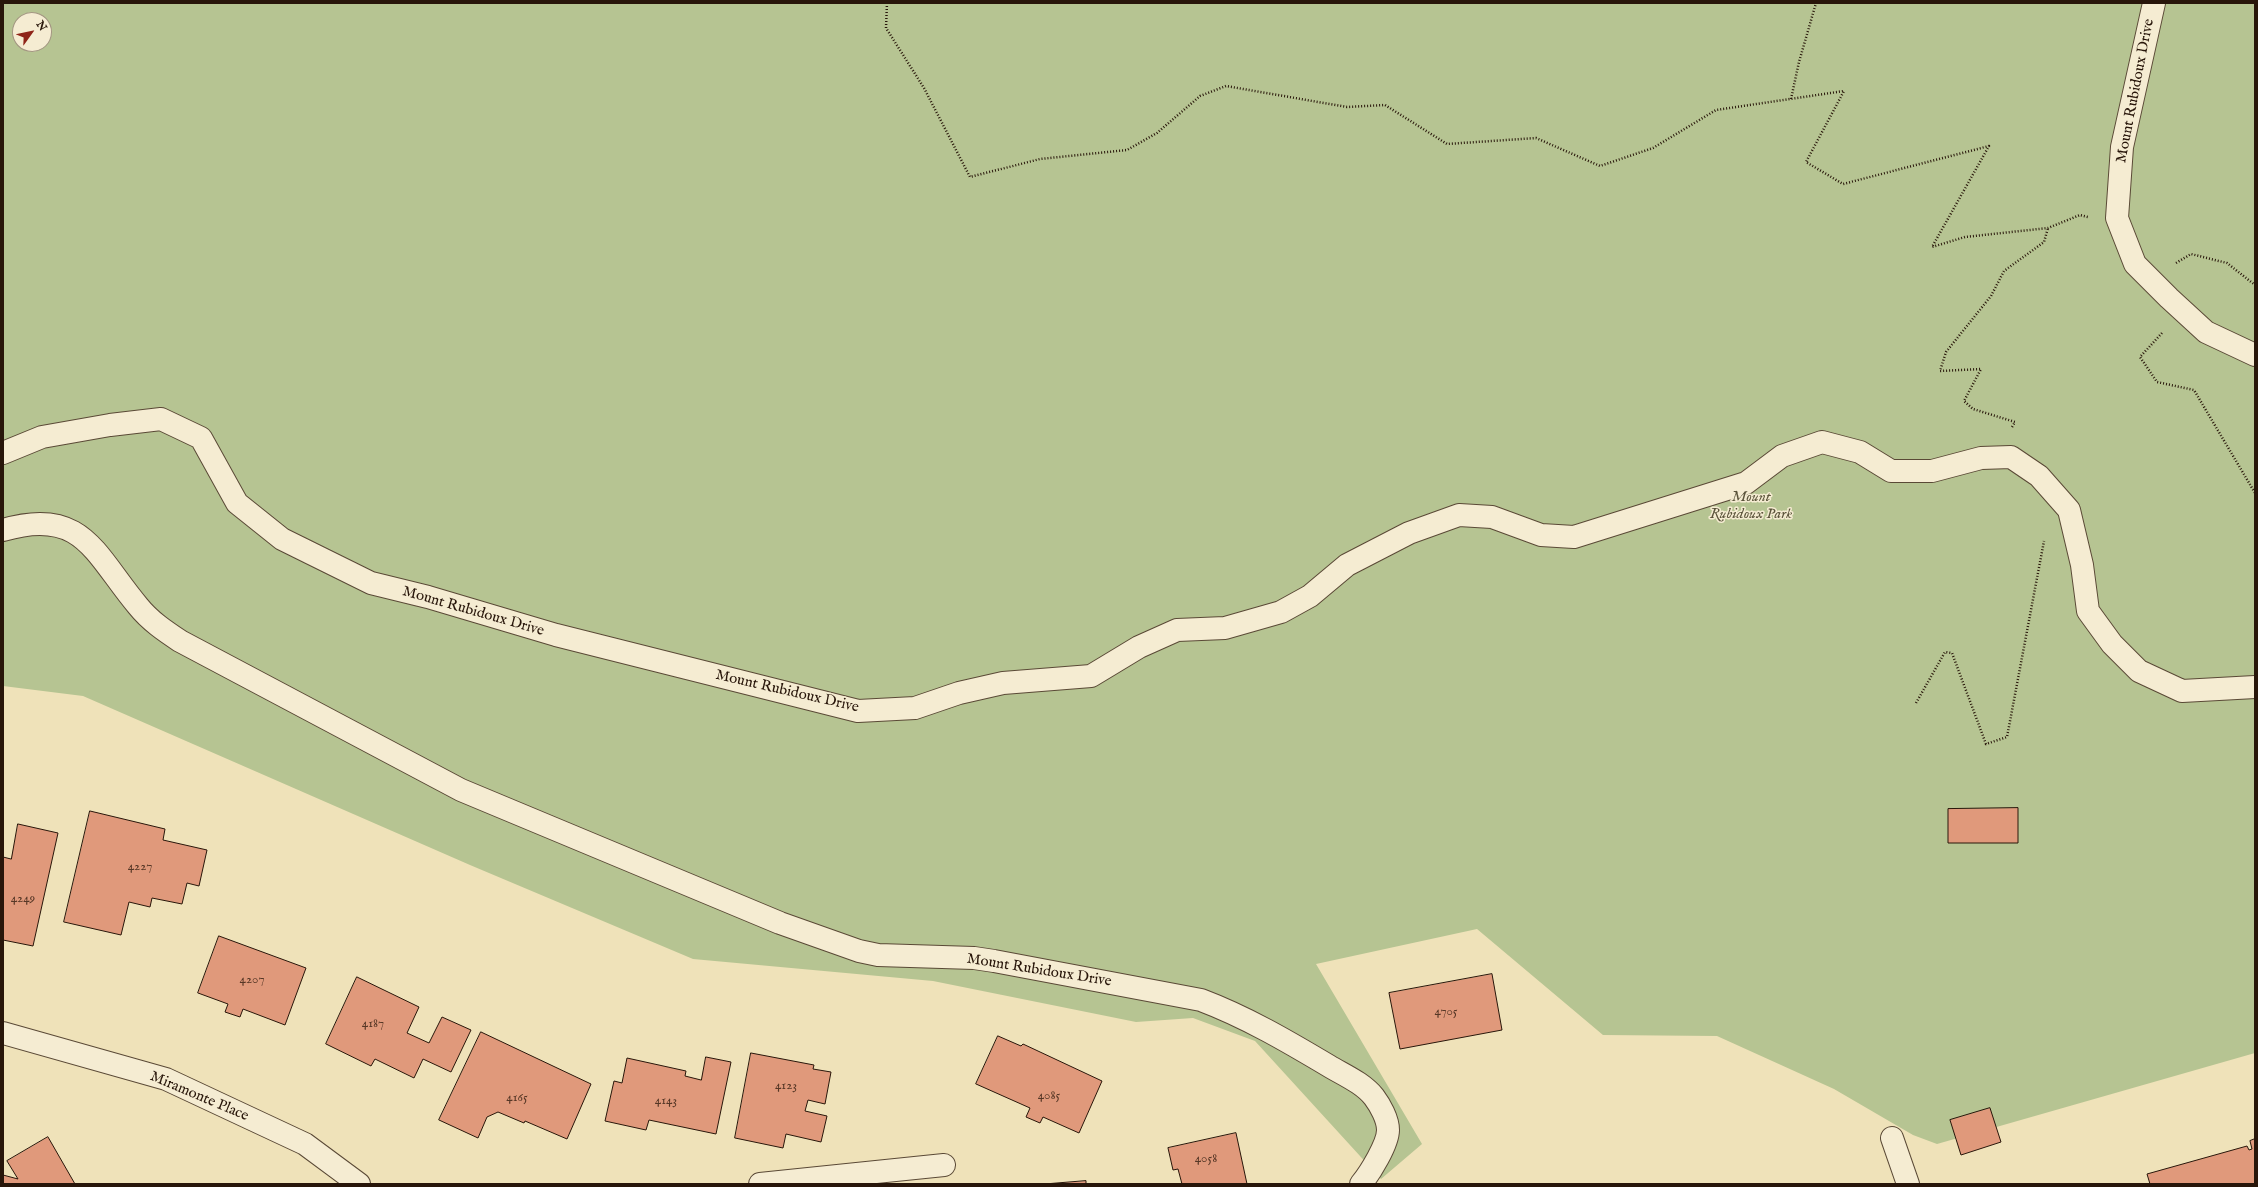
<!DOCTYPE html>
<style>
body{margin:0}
#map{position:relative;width:2258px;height:1187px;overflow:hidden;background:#efe2b9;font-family:"IM FELL English",serif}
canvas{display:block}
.frame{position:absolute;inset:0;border:4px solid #28160a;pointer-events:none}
.north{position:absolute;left:12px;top:12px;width:40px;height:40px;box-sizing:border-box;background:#f5ecd2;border:1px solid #a39682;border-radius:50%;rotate:57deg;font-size:11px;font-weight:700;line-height:16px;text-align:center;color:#28160a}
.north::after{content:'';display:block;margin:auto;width:14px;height:18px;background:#8f2418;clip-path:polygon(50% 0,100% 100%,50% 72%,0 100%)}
</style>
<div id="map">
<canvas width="2258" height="1187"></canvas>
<div class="frame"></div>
<div class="north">N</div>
</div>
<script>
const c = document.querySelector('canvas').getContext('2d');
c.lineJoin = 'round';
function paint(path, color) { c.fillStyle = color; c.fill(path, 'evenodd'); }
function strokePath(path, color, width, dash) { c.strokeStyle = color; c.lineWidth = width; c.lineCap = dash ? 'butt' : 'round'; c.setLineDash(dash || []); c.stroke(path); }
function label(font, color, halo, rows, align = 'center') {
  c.font = font + ' "IM FELL English",serif'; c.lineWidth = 3; c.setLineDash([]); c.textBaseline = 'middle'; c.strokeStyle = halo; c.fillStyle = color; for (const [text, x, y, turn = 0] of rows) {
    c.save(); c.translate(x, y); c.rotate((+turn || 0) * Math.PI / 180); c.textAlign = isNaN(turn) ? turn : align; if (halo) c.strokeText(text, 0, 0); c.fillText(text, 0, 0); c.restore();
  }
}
paint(new Path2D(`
 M 3,3 L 2255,3 L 2255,1053 L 1937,1144 L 1913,1135 L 1834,1089 L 1717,1036 L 1603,1035 L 1477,929 L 1316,964 L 1422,1144 L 1381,1179 L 1255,1041 L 1193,1018 L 1136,1022 L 933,981 L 693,959 L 470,865 L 83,696 L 3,686 ZM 20,20 L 44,20 L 44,44 L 20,44 Z`), '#b6c492');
const building = new Path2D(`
 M 2018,808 L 2018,843 L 1948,843 L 1948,809 Z
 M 90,811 L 165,829 L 163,840 L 207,850 L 199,886 L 187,883 L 182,904 L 152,898 L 150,907 L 129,902 L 121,935 L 64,922 Z
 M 18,824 L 58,833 L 33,946 L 3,940 L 3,857 L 11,859 Z
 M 219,936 L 306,968 L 285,1025 L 243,1009 L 240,1017 L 225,1012 L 228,1004 L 198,993 Z
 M 1492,974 L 1502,1030 L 1400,1049 L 1389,993 Z
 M 357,977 L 419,1007 L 407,1033 L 429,1043 L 442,1017 L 471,1030 L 451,1072 L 423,1059 L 414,1078 L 375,1059 L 371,1066 L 326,1044 Z
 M 481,1032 L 591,1084 L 567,1139 L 525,1121 L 524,1123 L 498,1112 L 487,1117 L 478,1138 L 439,1120 Z
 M 998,1036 L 1021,1046 L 1023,1044 L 1102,1081 L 1079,1133 L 1043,1117 L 1040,1123 L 1026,1117 L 1030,1108 L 976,1084 Z
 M 751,1053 L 814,1065 L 813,1069 L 831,1072 L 825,1104 L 808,1100 L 805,1111 L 827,1116 L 821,1142 L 786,1134 L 783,1148 L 735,1138 Z
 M 706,1057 L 731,1062 L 716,1134 L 649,1120 L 646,1130 L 605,1121 L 614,1081 L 622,1083 L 627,1058 L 686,1071 L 685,1076 L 701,1080 Z
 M 1990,1108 L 2001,1142 L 1961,1155 L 1950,1120 Z
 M 1236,1133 L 1247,1184 L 1182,1184 L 1178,1169 L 1173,1170 L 1168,1148 Z
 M 48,1137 L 75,1184 L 3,1184 L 3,1175 L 18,1179 L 7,1161 Z
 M 2255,1139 L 2255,1184 L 2150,1184 L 2147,1174 L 2247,1146 L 2249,1150 L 2252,1149 L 2250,1141 Z
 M 1086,1181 L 1086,1184 L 1045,1184 Z`);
paint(building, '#e0997b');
strokePath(building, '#28160a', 1);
const minor = new Path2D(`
 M 2154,3 L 2122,147 L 2117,218 L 2135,264 L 2169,298 L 2206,332 L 2255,355
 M 3,453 L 42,437 L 110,425 L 161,419 L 201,438 L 237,503 L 282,539 L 371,583 L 428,597 L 556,635 L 858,711 L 915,708 L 959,693 L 1003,683 L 1091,676 L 1139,647 L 1177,630 L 1225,628 L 1281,612 L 1310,596 L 1347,565 L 1409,533 L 1459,515 L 1492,517 L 1541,535 L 1574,537 L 1746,483 L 1782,456 L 1822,442 L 1860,452 L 1891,471 L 1932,471 L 1981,458 L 2011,457 L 2039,476 L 2069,510 L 2082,565 L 2088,611 L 2112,644 L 2139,671 L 2182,691 L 2255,687
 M 3,530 C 83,506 95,555 138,606 C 150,621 165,631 180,641 L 461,790 L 780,923 L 859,951 L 878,955 L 974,958 L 994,961 L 1201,1000 C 1246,1017 1287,1041 1329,1066 C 1344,1075 1363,1083 1374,1097 C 1380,1105 1388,1119 1388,1130 C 1388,1144 1370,1173 1361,1184
 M 3,1033 L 166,1079 L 305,1144 L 359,1184
 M 1892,1138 L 1908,1184
 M 760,1184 L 944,1165`);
strokePath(minor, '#5a4936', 24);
strokePath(new Path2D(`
 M 887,3 L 886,28 L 924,88 L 970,177 L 1040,159 L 1127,150 L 1157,133 L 1200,96 L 1226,86 L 1347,107 L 1385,105 L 1447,144 L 1536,138 L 1600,166 L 1653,148 L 1716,110 L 1844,91 L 1806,162 L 1843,184 L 1989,146 L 1932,247 L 1965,237 L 2048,228 L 2080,215 L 2088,217
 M 1791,99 L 1799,62 L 1816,3
 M 2176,263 L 2191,254 L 2227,263 L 2255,285
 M 2162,333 L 2140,357 L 2157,382 L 2194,390 L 2255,493
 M 2012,427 L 2015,422 L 1973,409 L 1964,401 L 1981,369 L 1940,371 L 1946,352 L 1991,296 L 2004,271 L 2044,242 L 2048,228
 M 1916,703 L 1945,652 L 1952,653 L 1986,744 L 2007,737 L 2044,541`), '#28160a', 2.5, [1, 2]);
strokePath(minor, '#f5ecd2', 22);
label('13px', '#563726', null, [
 ["4227",140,867],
 ["4249",23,899],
 ["4207",252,980],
 ["4705",1446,1012],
 ["4187",373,1024],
 ["4123",786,1086],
 ["4085",1049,1096],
 ["4165",517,1098],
 ["4143",666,1101],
 ["4058",1206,1159]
]);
label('15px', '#28160a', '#f5ecd2', [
 ["Mount Rubidoux Drive",2136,91,-79],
 ["Mount Rubidoux Drive",473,612,16],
 ["Mount Rubidoux Drive",787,692,13],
 ["Mount Rubidoux Drive",1039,971,9],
 ["Miramonte Place",199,1097,23]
]);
label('italic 15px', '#5a533a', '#f5ecd2', [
 ["Mount",1751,498],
 ["Rubidoux Park",1751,515]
]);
</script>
